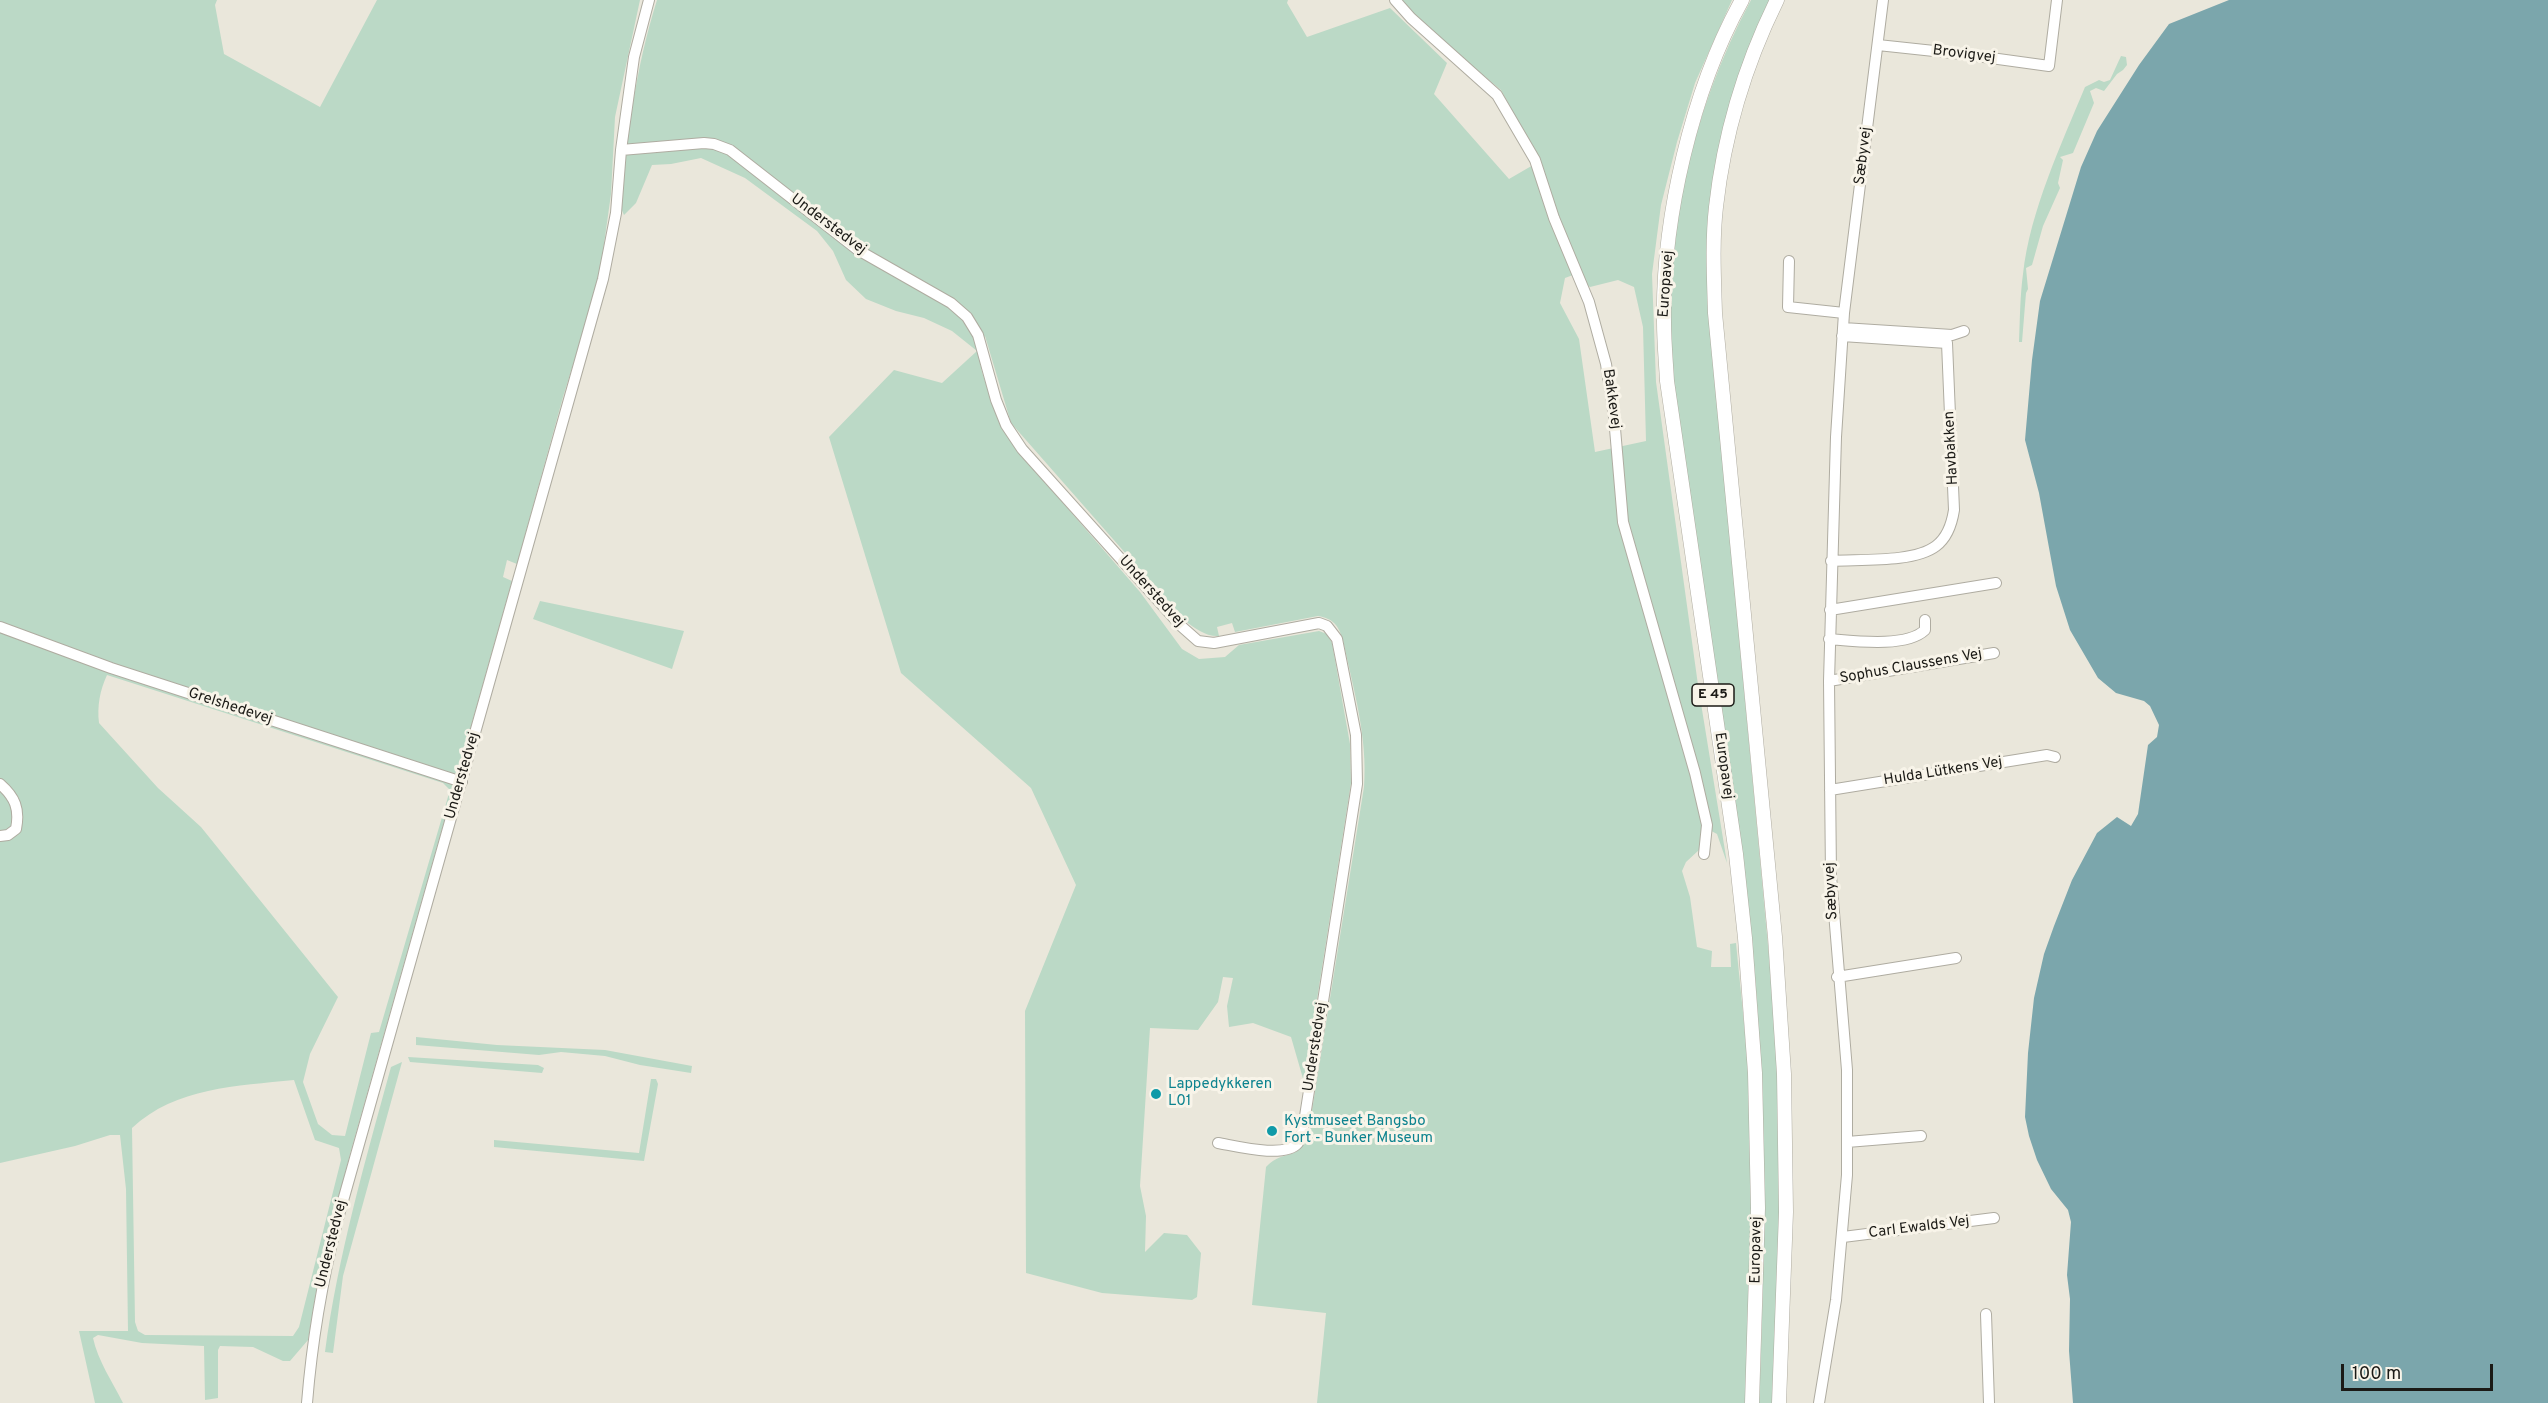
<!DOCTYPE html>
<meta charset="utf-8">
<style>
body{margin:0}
#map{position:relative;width:2548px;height:1403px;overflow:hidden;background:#eae7db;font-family:Overpass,sans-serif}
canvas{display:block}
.scale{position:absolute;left:2341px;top:1364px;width:152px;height:27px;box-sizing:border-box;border:3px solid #1b1a16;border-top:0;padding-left:8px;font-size:18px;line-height:21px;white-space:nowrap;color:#1b1a16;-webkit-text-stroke:4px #f8f4e9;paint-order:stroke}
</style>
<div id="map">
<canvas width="2548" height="1403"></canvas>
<div class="scale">100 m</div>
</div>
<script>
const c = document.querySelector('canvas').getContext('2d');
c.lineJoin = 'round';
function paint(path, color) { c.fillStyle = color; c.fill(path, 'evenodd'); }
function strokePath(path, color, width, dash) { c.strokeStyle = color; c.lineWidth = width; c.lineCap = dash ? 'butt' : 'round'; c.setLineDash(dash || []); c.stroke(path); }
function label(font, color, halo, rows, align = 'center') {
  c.font = font + ' Overpass,sans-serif'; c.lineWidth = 6; c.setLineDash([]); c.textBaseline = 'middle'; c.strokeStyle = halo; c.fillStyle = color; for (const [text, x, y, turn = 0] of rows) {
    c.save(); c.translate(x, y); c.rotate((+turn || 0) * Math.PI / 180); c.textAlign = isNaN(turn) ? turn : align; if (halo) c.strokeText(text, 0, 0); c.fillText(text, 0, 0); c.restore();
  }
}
paint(new Path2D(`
 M 0,0 L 217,0 L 215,5 L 224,54 L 320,107 L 377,0 L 640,0 L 615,117 L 611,194 L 599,280 L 563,397 L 517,564 L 507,560 L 503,577 L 512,581 L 350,1154 L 319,1274 L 308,1340 L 290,1361 L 283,1361 L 253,1347 L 220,1346 L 218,1350 L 218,1398 L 205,1400 L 204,1346 L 142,1343 L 98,1335 L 93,1338 C 98,1361 112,1381 123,1403 L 95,1403 L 79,1331 L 128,1331 L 126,1189 L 120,1135 L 110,1135 L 75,1146 L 0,1163 ZM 107,675 L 443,783 L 450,790 L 379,1032 L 371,1033 L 345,1136 L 332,1135 L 318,1124 L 303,1082 L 310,1054 L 338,997 L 201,827 L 158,788 L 99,723 C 97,706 100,690 107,675 ZM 294,1080 L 315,1140 L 339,1148 L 341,1160 L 299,1327 L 293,1336 L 145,1335 L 138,1331 L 135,1322 L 132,1128 C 176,1087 237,1086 294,1080 Z
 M 657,0 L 1288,0 L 1287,3 L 1307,37 L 1390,8 L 1447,63 L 1434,94 L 1509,179 L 1540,161 L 1501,90 L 1412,16 L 1401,0 L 1732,0 L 1695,83 L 1677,142 L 1661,205 L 1652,274 L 1656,382 L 1698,685 L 1727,863 L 1717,834 L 1702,826 L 1699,850 L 1686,862 L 1682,871 L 1690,897 L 1697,947 L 1712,951 L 1711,967 L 1731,967 L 1730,944 L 1736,943 C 1740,985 1745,1028 1748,1070 C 1755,1181 1751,1293 1745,1403 L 1317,1403 L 1326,1313 L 1252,1305 L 1266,1167 C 1287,1146 1300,1165 1309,1129 L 1364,787 C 1368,737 1353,688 1343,640 C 1338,625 1334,619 1318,616 L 1235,632 L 1232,623 L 1217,627 L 1219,636 C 1206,637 1195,628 1185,621 L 1011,423 L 985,336 L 978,351 L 982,372 L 991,400 L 1018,451 L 1140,592 L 1182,649 L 1199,659 L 1225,657 L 1239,645 L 1319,631 L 1327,634 L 1332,643 L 1350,744 L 1351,783 L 1304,1082 L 1291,1037 L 1253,1023 L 1229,1027 L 1227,1006 L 1233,978 L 1223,977 L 1218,1002 L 1198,1030 L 1150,1028 L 1140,1186 L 1146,1216 L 1145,1252 L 1164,1233 L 1187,1235 L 1201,1253 L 1197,1297 L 1192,1300 L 1102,1293 L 1026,1273 L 1025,1011 L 1076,885 L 1031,788 L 901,673 L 829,437 L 894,370 L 942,383 L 977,351 L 952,331 L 924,318 L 896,311 L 866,299 L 846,280 L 833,251 L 817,231 L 745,178 L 701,158 L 671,164 L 652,165 L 636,203 L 624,215 L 620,206 C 628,133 635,70 657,0 ZM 1573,275 L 1590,287 L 1618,280 L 1634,287 L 1643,327 L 1646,441 L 1595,452 L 1579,339 L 1560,303 L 1565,278 Z
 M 1751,0 L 1770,0 C 1723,99 1707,186 1707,295 L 1769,956 L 1778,1070 L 1780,1253 L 1773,1403 L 1759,1403 C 1767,1225 1766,1052 1745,875 C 1732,764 1712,653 1696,543 C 1687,486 1677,430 1673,373 C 1662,245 1690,113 1751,0 Z
 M 2121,56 L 2126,57 L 2127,65 L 2123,70 L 2117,74 L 2104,91 L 2096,88 L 2090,91 L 2094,103 L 2073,153 L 2060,157 L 2063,160 L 2058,183 L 2060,188 L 2043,226 L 2032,265 L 2026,268 L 2028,289 L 2026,293 L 2022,342 L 2019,342 C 2020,319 2020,296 2023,274 C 2030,211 2061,145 2085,87 L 2099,80 L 2104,82 L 2110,80 Z
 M 540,601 L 684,631 L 672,669 L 533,619 Z
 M 416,1037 L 497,1045 L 605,1050 L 692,1066 L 691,1073 L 640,1065 L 605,1056 L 561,1052 L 539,1055 L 416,1045 Z
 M 408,1057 L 538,1065 L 544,1068 L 542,1073 L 410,1062 Z
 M 402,1062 L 343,1276 L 333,1353 L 325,1352 C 338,1255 365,1162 391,1067 Z
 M 651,1079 L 656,1079 L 658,1084 L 644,1161 L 494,1147 L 494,1140 L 639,1153 Z`), '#bbd9c6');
paint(new Path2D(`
 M 2229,0 L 2548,0 L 2548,1403 L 2073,1403 L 2069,1351 L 2070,1299 L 2067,1275 L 2071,1222 L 2068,1210 L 2051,1189 L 2037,1160 L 2029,1136 L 2025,1117 L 2028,1053 L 2034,998 L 2044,954 L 2054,926 L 2072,880 L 2097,833 L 2117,817 L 2131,826 L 2138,814 L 2148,745 L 2157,737 L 2159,725 L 2150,706 L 2144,701 L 2116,693 L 2098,678 L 2070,630 L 2056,586 L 2039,493 L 2025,440 L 2032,360 L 2040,301 L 2081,167 L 2097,131 L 2139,65 L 2169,24 Z`), '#7ba6ac');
const minor = new Path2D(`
 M 1395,0 L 1411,18 L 1497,95 L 1535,160 L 1554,218 L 1589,302 L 1606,364 L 1614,417 L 1623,522 L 1695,773 L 1707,825 L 1704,854
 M 1878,45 L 1962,54 L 2049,66 L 2057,0
 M 621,150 L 704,143 L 714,144 L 730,150 L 858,250 L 951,303 L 967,317 L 978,335 L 996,400 L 1006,425 L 1022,449 L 1181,626 L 1198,641 L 1214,643 L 1319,623 L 1327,626 L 1337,639 L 1356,735 L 1357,784 L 1303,1129 C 1302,1133 1300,1139 1298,1143 C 1285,1159 1236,1146 1218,1143
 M 1789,261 L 1788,307 L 1844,313
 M 1843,328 L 1952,335 L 1964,331
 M 1831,561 C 1859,559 1914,563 1936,546 C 1948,537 1952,523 1954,510 L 1947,343 L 1842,336
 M 1830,610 L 1996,583
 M 0,627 L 111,668 L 462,782
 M 1829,639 C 1854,641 1906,648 1925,630 L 1925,620
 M 1829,681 L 1994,653
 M 0,784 C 15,797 20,809 16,829 L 8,835 L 0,836
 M 1830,790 L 2047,755 L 2055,757
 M 1837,977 L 1956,958
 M 1847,1142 L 1921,1136
 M 1843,1237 L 1994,1218
 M 1986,1314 L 1989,1403
 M 307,1403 C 312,1341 322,1282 337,1222 L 603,279 L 616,213 L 621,150 L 634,57 L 649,0
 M 1819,1403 L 1836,1300 L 1847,1175 L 1847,1070 L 1831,876 L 1829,681 L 1836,437 L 1844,313 L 1883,0`);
const major = new Path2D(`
 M 1742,0 C 1692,90 1662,219 1664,322 C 1664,342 1666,362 1667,381 L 1736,854 L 1745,938 L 1755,1073 L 1758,1208 L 1752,1403
 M 1777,0 C 1745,65 1724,135 1716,207 C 1712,242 1714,278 1715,313 L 1775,937 L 1784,1074 L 1786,1212 L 1779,1403`);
strokePath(minor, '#afaca1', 12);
strokePath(major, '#afaca1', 15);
strokePath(minor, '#fff', 10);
strokePath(major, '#fff', 14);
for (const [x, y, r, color] of [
 [1156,1094,6,"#0f9aa8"],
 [1272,1131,6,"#0f9aa8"]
]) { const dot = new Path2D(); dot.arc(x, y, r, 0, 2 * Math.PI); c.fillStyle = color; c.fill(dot); strokePath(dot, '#f8f4e9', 2); }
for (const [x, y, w] of [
 [1713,695,42]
]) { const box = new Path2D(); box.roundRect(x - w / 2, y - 11, w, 22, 4.5); c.fillStyle = '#f8f4e9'; c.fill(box); strokePath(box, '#1b1a16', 1.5); }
label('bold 14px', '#1b1a16', null, [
 ["E 45",1713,695]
]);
label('15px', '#1b1a16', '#f8f4e9', [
 ["Brovigvej",1964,55,7],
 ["Sæbyvej",1864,156,-83],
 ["Understedvej",828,225,37],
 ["Europavej",1667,284,-86],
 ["Bakkevej",1611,399,82],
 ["Havbakken",1952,448,-93],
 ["Understedvej",1151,592,48],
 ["Sophus Claussens Vej",1911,667,-10],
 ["Grelshedevej",230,707,18],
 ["Europavej",1723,766,82],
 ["Hulda Lütkens Vej",1943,772,-9],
 ["Understedvej",463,776,-74],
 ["Sæbyvej",1832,891,-93],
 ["Understedvej",1316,1047,-81],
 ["Carl Ewalds Vej",1919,1228,-7],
 ["Understedvej",332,1244,-76],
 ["Europavej",1757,1250,-89]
]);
label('15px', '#0d838f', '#f8f4e9', [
 ["Lappedykkeren",1168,1085],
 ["L01",1168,1102],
 ["Kystmuseet Bangsbo",1284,1122],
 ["Fort - Bunker Museum",1284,1139]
], 'left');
</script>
